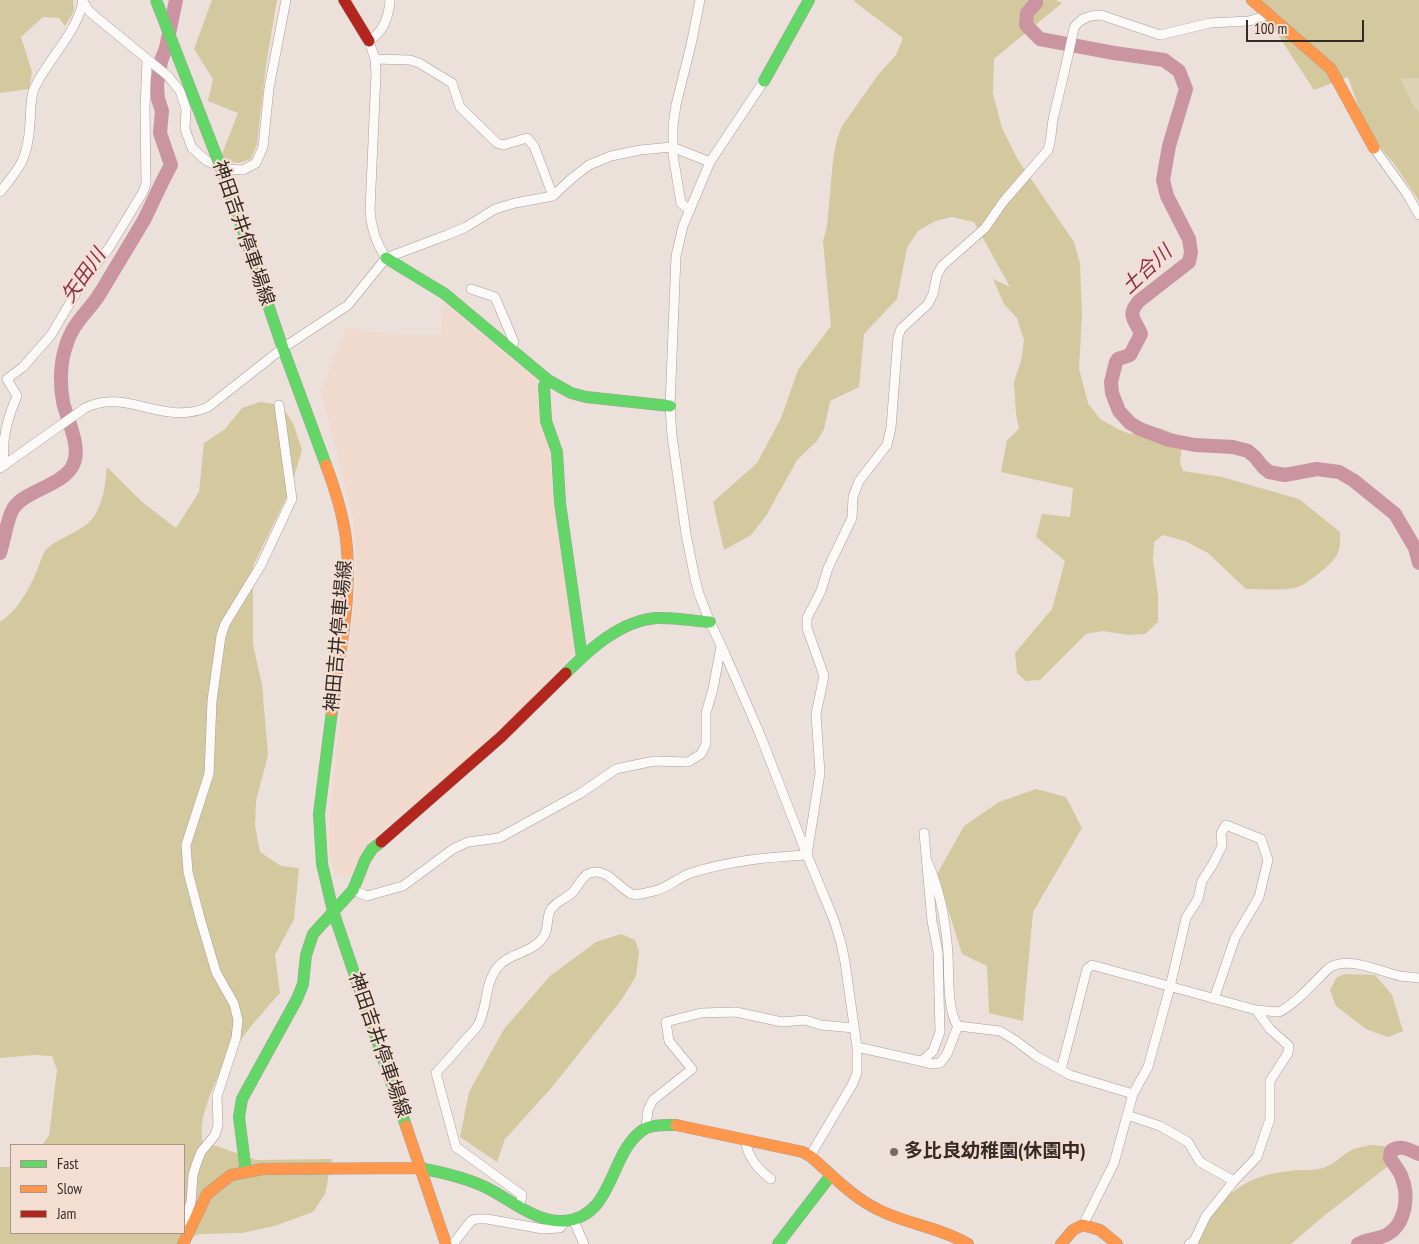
<!DOCTYPE html>
<meta charset="utf-8">
<style>
body{margin:0}
#map{position:relative;width:1419px;height:1244px;overflow:hidden;background:#ece0da;font-family:"PT Sans Narrow",sans-serif}
canvas{display:block}
.legend{position:absolute;left:10px;top:1144px;width:175px;height:90px;box-sizing:border-box;background:#f4ded2;border:1px solid #a7968e;margin:0;padding:6px 9px;list-style:none;font-size:15px;color:#342b27}
.legend li{display:flex;align-items:center;gap:10px;height:25px}
.legend b{width:25px;border:1px solid #a7968e}
.scale{position:absolute;left:1246px;top:20px;width:118px;height:22px;box-sizing:border-box;border:2px solid #342b27;border-top:0;padding-left:6px;font-size:15px;line-height:18px;white-space:nowrap;color:#342b27;-webkit-text-stroke:4px #f4ded2;paint-order:stroke}
</style>
<div id="map">
<canvas width="1419" height="1244"></canvas>
<ul class="legend">
<li><b style="height:6px;background:#63d668"></b>Fast</li>
<li><b style="height:6px;background:#ff974d"></b>Slow</li>
<li><b style="height:6px;background:#b3261e"></b>Jam</li>
</ul>
<div class="scale">100 m</div>
</div>
<script>
const c = document.querySelector('canvas').getContext('2d');
c.lineJoin = 'round';
function paint(path, color) { c.fillStyle = color; c.fill(path, 'evenodd'); }
function strokePath(path, color, width, dash) { c.strokeStyle = color; c.lineWidth = width; c.lineCap = dash ? 'butt' : 'round'; c.setLineDash(dash || []); c.stroke(path); }
function label(font, color, halo, rows, align = 'center') {
  c.font = font + ' "PT Sans Narrow","Noto Sans JP",sans-serif'; c.lineWidth = 4.5; c.setLineDash([]); c.textBaseline = 'middle'; c.strokeStyle = halo; c.fillStyle = color; for (const [text, x, y, turn = 0] of rows) {
    c.save(); c.translate(x, y); c.rotate((+turn || 0) * Math.PI / 180); c.textAlign = isNaN(turn) ? turn : align; if (halo) c.strokeText(text, 0, 0); c.fillText(text, 0, 0); c.restore();
  }
}
paint(new Path2D(`
 M 444,303 L 535,378 L 537,382 L 539,422 L 550,454 L 553,502 L 575,652 L 499,733 L 371,840 L 363,849 L 350,877 L 334,874 L 330,854 L 329,831 L 333,781 L 356,584 L 356,550 L 353,518 L 321,391 L 346,328 L 401,335 L 440,335 Z`), '#f0dace');
paint(new Path2D(`
 M 1419,78 L 1419,113 L 1412,103 L 1401,79 Z`), '#ddd3b6');
paint(new Path2D(`
 M 0,0 L 73,0 L 74,11 L 65,26 L 59,18 L 43,17 L 21,37 L 32,72 L 29,89 L 0,93 Z
 M 212,0 L 277,0 L 266,65 L 257,144 L 251,159 L 239,163 L 224,161 L 222,154 L 238,113 L 208,101 L 213,79 L 194,49 Z
 M 854,0 L 1056,0 L 1062,3 L 994,59 L 993,94 L 1002,128 L 1018,160 L 1074,242 L 1080,263 L 1082,315 L 1079,369 L 1088,403 L 1100,419 L 1118,429 L 1130,434 L 1160,428 L 1177,435 L 1182,446 L 1180,462 L 1183,471 L 1222,477 L 1299,499 L 1340,532 C 1340,540 1341,551 1335,558 C 1329,566 1307,584 1298,587 C 1285,591 1260,589 1246,589 L 1208,553 L 1185,541 L 1163,535 L 1154,542 L 1153,560 L 1158,595 L 1158,622 L 1145,634 L 1128,635 L 1103,631 L 1086,634 L 1040,680 L 1026,681 L 1017,673 L 1015,653 L 1052,609 L 1065,561 L 1036,537 L 1042,514 L 1070,517 L 1073,488 L 1001,472 L 1007,440 L 1019,429 L 1016,414 L 1014,382 L 1021,361 L 1024,340 L 1017,318 L 1004,304 L 993,279 L 1010,287 L 974,222 L 952,217 L 935,221 L 918,231 L 907,248 L 897,299 L 864,334 L 859,387 L 830,401 L 824,429 L 817,441 L 797,460 L 766,516 L 751,535 L 724,550 L 713,502 L 757,463 L 781,418 L 798,370 L 831,326 L 823,242 L 827,226 L 833,160 L 837,139 L 842,126 L 878,75 L 896,55 L 903,38 L 855,2 Z
 M 1255,0 L 1419,0 L 1419,78 L 1401,79 L 1412,103 L 1419,113 L 1419,201 L 1395,165 L 1368,133 L 1348,77 L 1314,90 Z
 M 260,402 L 281,405 L 293,423 L 302,450 L 290,490 L 253,566 L 253,645 L 262,684 L 268,755 L 256,801 L 255,826 L 260,852 L 281,866 L 299,868 L 294,919 L 275,955 L 280,993 C 248,1028 216,1067 204,1114 C 201,1122 202,1133 202,1141 L 256,1160 L 332,1159 L 325,1194 L 313,1212 L 274,1226 L 242,1233 L 200,1234 L 185,1239 L 178,1244 L 0,1244 L 0,1167 L 11,1167 L 11,1233 L 184,1233 L 184,1145 L 42,1145 L 49,1136 L 57,1070 L 52,1056 L 34,1055 L 0,1058 L 0,622 C 17,611 28,591 36,573 C 39,567 41,557 45,551 C 56,538 76,534 87,524 C 103,511 105,486 107,467 L 142,502 L 176,528 L 199,492 L 204,443 L 225,429 L 242,408 Z
 M 1036,789 L 1066,797 L 1082,828 L 1033,912 L 1023,1021 L 989,1013 L 987,966 L 962,954 L 937,874 L 964,826 L 999,802 Z
 M 621,934 L 635,940 L 639,952 L 636,976 L 622,999 L 553,1086 L 505,1139 L 497,1162 L 460,1137 L 469,1092 L 504,1029 L 550,976 L 596,942 Z
 M 1345,974 L 1375,975 L 1392,995 L 1403,1031 L 1388,1037 L 1366,1029 L 1336,1006 L 1330,990 L 1337,977 Z
 M 1370,1145 L 1384,1146 L 1392,1155 L 1387,1167 L 1325,1215 L 1291,1244 L 1195,1244 C 1216,1201 1239,1176 1289,1171 C 1299,1169 1309,1171 1319,1169 C 1331,1167 1339,1158 1348,1152 C 1354,1148 1363,1147 1370,1145 Z`), '#d4c89f');
strokePath(new Path2D(`
 M 1036,0 L 1036,3 L 1027,13 L 1026,25 L 1040,39 L 1114,53 L 1164,60 L 1179,71 L 1186,89 L 1169,146 L 1163,180 L 1167,196 L 1189,239 L 1191,252 L 1189,262 L 1139,301 C 1126,316 1135,319 1141,334 L 1130,355 L 1118,359 L 1116,362 L 1111,382 L 1112,393 L 1119,411 L 1130,423 L 1140,429 L 1169,440 L 1195,445 L 1233,447 L 1248,451 L 1255,457 L 1263,467 L 1269,472 L 1285,475 L 1317,469 L 1339,472 L 1353,480 L 1395,514 L 1415,548 L 1419,563
 M 0,553 C 4,541 7,519 13,509 C 23,491 63,486 73,465 C 82,447 67,420 63,402 C 60,386 60,365 65,349 C 72,322 88,313 101,292 C 115,268 130,244 144,220 C 153,202 161,183 171,165 L 160,133 L 162,111 L 158,99 L 157,85 L 161,61 L 166,48 L 176,0
 M 1358,1244 C 1368,1238 1378,1240 1388,1234 C 1406,1223 1409,1196 1402,1178 C 1400,1171 1394,1165 1390,1158 L 1391,1151 C 1401,1144 1409,1150 1419,1154`), '#ca95a1', 14);
const street = new Path2D(`
 M 82,0 L 89,11 L 97,18 L 168,76 L 180,91 L 186,109 L 185,129 L 192,148 L 207,161 L 224,169 L 243,170 L 256,163 L 263,147 L 269,88 L 286,0
 M 375,59 L 410,60 L 419,63 L 452,83 L 460,107 L 497,143 L 503,145 L 527,138 L 534,146 L 553,196
 M 764,81 L 710,162 L 683,226 L 676,256 L 670,406 L 672,436 L 686,534 L 695,579 L 699,594 L 710,622 L 725,654 L 759,732 L 807,855 L 834,920 L 841,943 L 845,962 L 857,1047 L 857,1073 L 852,1085 L 810,1156
 M 1374,148 L 1407,194 L 1419,215
 M 0,192 C 21,167 28,157 30,123 C 31,112 30,99 34,89 C 47,60 77,33 83,1
 M 689,210 L 681,203 L 673,155 L 673,126 L 676,105 L 691,45 L 700,0
 M 386,258 C 376,243 371,228 370,210 L 376,73 L 375,59 L 369,41 C 383,32 389,16 390,0
 M 471,289 L 495,297 L 514,342 L 510,349
 M 5,465 C 0,443 8,417 17,396 L 7,379 L 23,367 L 51,335 L 83,281 L 109,248 L 143,192 L 146,184 L 145,108 L 147,60
 M 0,468 L 85,408 C 126,387 163,427 208,407 L 283,348 L 348,305 L 386,258 L 447,235 L 466,227 L 495,209 L 515,203 L 553,196 L 571,179 L 589,165 L 611,156 L 640,150 L 672,147 L 710,162
 M 807,855 L 820,773 L 816,714 L 824,676 L 807,628 L 807,618 L 821,591 L 828,568 L 852,518 L 853,497 L 859,481 L 887,445 L 891,428 L 898,337 L 901,329 L 928,304 L 933,294 L 937,275 L 942,266 L 985,228 L 1003,202 L 1048,150 C 1052,139 1051,127 1054,115 C 1061,86 1068,58 1074,28 C 1080,18 1090,15 1101,15 L 1160,35 L 1210,23 L 1249,21 L 1268,15
 M 927,861 C 940,889 946,924 948,954 C 949,973 947,1012 958,1026 L 1000,1031 L 1015,1040 L 1036,1056 L 1070,1075 L 1133,1094
 M 353,890 L 367,896 L 403,886 L 453,849 L 468,842 L 499,838 L 581,793 L 616,769 L 654,761 L 688,762 L 701,754 L 706,744 L 706,713 L 713,689 L 721,646
 M 857,1047 L 933,1064 L 940,1063 L 947,1054 L 958,1026
 M 922,1061 L 933,1051 L 940,1032 L 938,952 L 932,921 L 924,833
 M 1061,1070 L 1087,969 L 1092,965 L 1256,1010 L 1279,1012 C 1297,1003 1314,982 1328,969 C 1345,954 1381,972 1400,976 C 1406,977 1413,977 1419,978
 M 1127,1115 L 1160,1126 L 1188,1142 L 1200,1162 L 1234,1181
 M 646,1128 L 648,1110 L 653,1100 L 692,1069 L 669,1041 L 666,1022 L 701,1013 L 736,1012 L 782,1022 L 805,1020 L 821,1025 L 854,1028
 M 745,1140 C 748,1157 757,1169 771,1179
 M 520,1205 L 522,1195 L 456,1147 L 436,1073 C 446,1062 456,1051 466,1039 C 470,1035 475,1030 478,1025 C 488,1007 484,985 497,968 C 510,951 535,954 545,934 C 548,927 547,918 550,911 C 554,902 566,899 573,892 C 578,886 583,875 590,873 C 607,867 618,888 632,894 C 638,896 648,892 654,891 C 668,888 677,878 691,873 C 730,861 766,857 807,855
 M 573,1219 L 584,1244
 M 184,1222 L 191,1202 L 193,1175 L 196,1165 L 201,1152 L 215,1135 L 218,1125 L 217,1096 L 236,1038 L 238,1020 L 234,1004 L 216,972 L 200,918 L 188,872 L 186,845 L 209,774 L 212,701 L 221,636 L 225,624 L 261,565 L 292,499 L 279,405
 M 1083,1225 L 1114,1163 L 1133,1094 L 1148,1067 L 1170,987 L 1186,918 L 1198,899 L 1202,881 L 1213,864 L 1222,846 L 1221,833 L 1226,825 L 1261,839 L 1268,860 L 1259,897 L 1235,938 L 1214,999
 M 453,1244 L 471,1221 L 476,1219 L 487,1219 L 543,1229 L 560,1228 L 565,1221
 M 1189,1244 L 1194,1241 L 1206,1216 L 1234,1181 L 1257,1157 L 1270,1119 L 1270,1081 L 1288,1053 L 1289,1046 L 1270,1029 L 1256,1010`);
const fast = new Path2D(`
 M 764,81 L 809,0
 M 228,186 L 281,343 L 326,465
 M 386,258 L 445,294 L 548,380 L 571,393 L 586,397 L 670,406
 M 548,380 L 544,386 L 546,421 L 557,452 L 560,503 L 582,657
 M 566,673 C 590,649 620,621 656,618 C 673,617 693,621 710,622
 M 332,711 L 319,814 L 322,864 L 333,911 L 406,1126
 M 419,1168 C 441,1172 464,1177 485,1187 C 509,1198 535,1223 564,1221 C 616,1217 608,1150 646,1128 C 655,1124 667,1125 676,1125
 M 246,1172 L 239,1117 L 242,1099 L 297,999 L 303,984 L 306,955 L 313,934 L 353,890 L 365,860 L 372,849 L 381,842
 M 778,1244 L 831,1175`);
const slow = new Path2D(`
 M 1252,0 L 1331,69 L 1374,148
 M 326,465 C 335,489 343,515 346,539 C 353,595 339,656 332,711
 M 676,1125 L 803,1152 L 810,1156 C 831,1174 852,1197 877,1209 C 906,1224 939,1227 968,1244
 M 406,1126 L 446,1244
 M 183,1244 L 207,1194 L 231,1175 L 263,1169 L 419,1168
 M 1061,1244 L 1073,1230 L 1083,1225 L 1100,1230 L 1117,1244`);
const jam = new Path2D(`
 M 344,0 L 369,41
 M 381,842 L 501,737 L 566,673`);
strokePath(street, '#a79f9a', 10);
strokePath(fast, '#a79f9a', 12);
strokePath(slow, '#a79f9a', 12);
strokePath(jam, '#a79f9a', 12);
strokePath(street, '#fcfaf9', 9);
strokePath(fast, '#63d668', 11);
strokePath(slow, '#ff974d', 11);
strokePath(jam, '#b3261e', 11);
const fastBridge = new Path2D(`
 M 156,0 L 228,186`);
strokePath(fastBridge, '#a79f9a', 12, []);
strokePath(fastBridge, '#63d668', 11);
for (const [x, y, r, color] of [
 [894,1152,5,"#746a66"]
]) { const dot = new Path2D(); dot.arc(x, y, r, 0, 2 * Math.PI); c.fillStyle = color; c.fill(dot); strokePath(dot, '#f4ded2', 2); }
label('19px', '#342b27', '#f4ded2', [
 ["神田吉井停車場線",243,233,71],
 ["神田吉井停車場線",339,636,-85],
 ["神田吉井停車場線",379,1045,71]
]);
label('bold 19px', '#342b27', '#f4ded2', [
 ["多比良幼稚園(休園中)",904,1152]
], 'left');
label('italic 20px', '#87314e', '#f4ded2', [
 ["土合川",1147,270,-43],
 ["矢田川",84,276,-55]
]);
</script>
